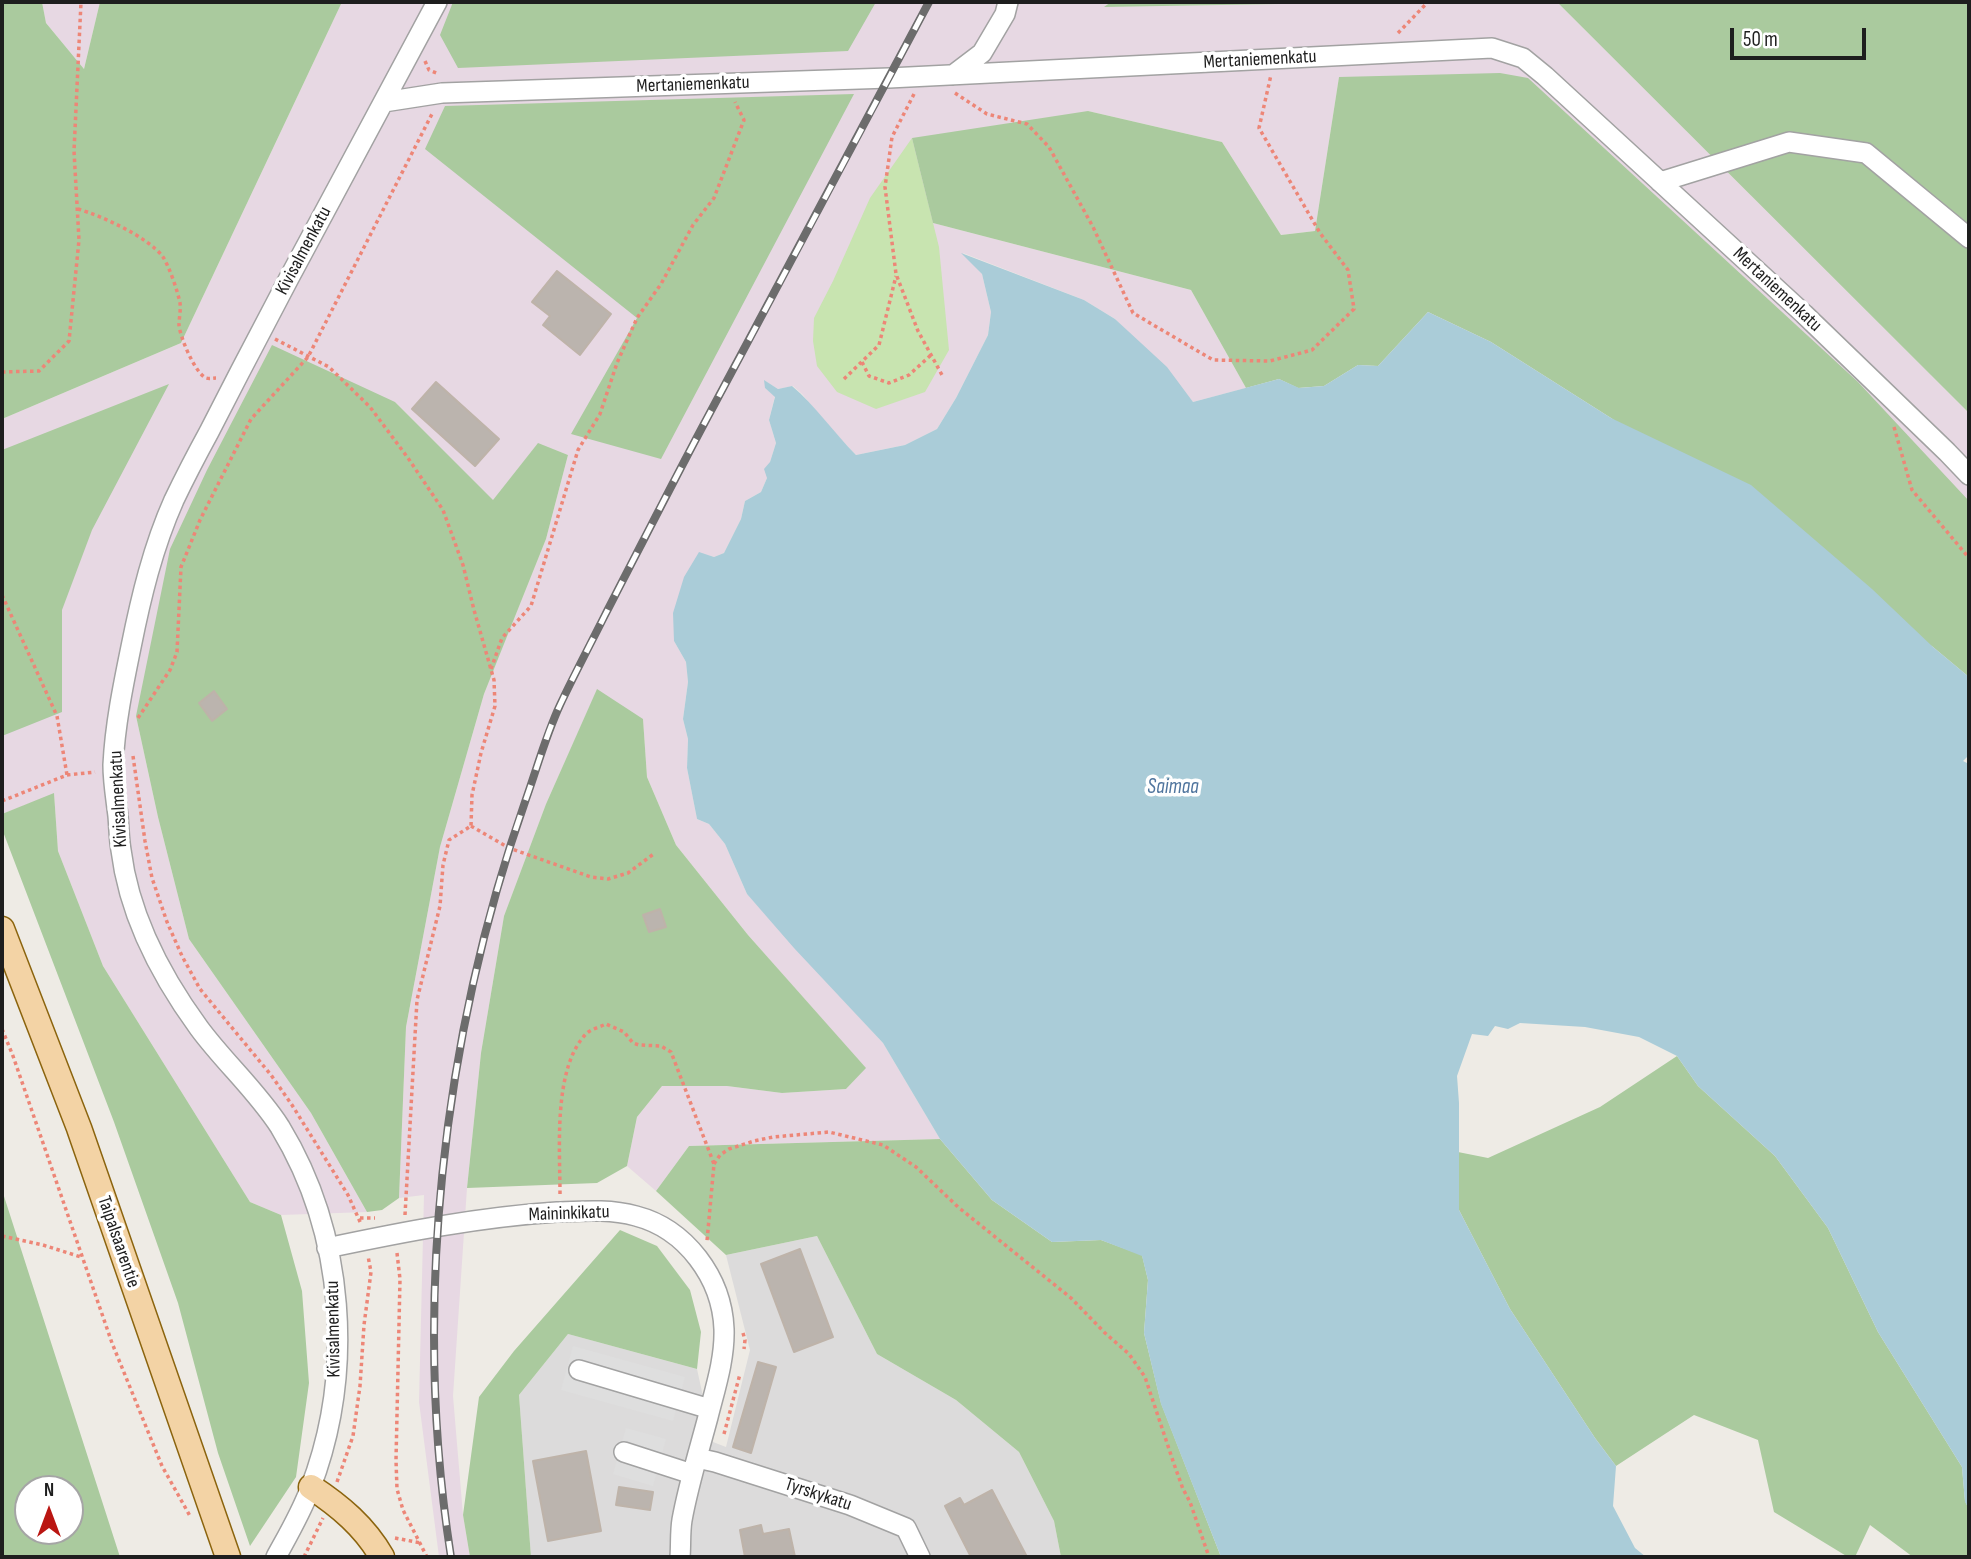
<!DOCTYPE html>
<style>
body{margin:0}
#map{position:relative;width:1971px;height:1559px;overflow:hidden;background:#eeebe5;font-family:"Sofia Sans Condensed",sans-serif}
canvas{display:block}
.frame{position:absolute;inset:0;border:4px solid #1e1e1e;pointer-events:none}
.north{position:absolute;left:14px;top:1475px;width:70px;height:70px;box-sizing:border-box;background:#fff;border:2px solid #a5a5a5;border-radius:50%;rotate:0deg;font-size:19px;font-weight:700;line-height:28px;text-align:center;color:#1e1e1e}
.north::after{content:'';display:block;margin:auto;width:24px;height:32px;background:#ba1612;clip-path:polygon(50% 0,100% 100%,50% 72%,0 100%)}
.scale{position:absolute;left:1730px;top:28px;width:136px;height:32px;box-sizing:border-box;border:4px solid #1e1e1e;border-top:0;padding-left:9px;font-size:21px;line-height:24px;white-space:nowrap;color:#1e1e1e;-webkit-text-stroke:5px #fff;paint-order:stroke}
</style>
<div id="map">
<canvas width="1971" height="1559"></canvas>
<div class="frame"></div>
<div class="north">N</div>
<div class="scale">50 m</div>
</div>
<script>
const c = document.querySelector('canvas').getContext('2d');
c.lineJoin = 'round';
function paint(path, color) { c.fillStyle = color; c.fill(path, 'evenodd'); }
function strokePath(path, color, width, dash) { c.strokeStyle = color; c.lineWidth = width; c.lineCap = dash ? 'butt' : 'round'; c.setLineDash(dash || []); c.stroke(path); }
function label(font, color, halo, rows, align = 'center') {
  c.font = font + ' "Sofia Sans Condensed",sans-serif'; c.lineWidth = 7; c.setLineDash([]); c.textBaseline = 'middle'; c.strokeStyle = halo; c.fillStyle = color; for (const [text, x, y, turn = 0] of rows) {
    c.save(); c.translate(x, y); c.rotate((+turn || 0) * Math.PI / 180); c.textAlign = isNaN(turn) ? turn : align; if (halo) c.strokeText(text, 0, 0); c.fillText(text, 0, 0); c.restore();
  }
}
paint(new Path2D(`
 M 817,1236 L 877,1354 L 956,1400 L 1019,1452 L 1054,1521 L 1061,1557 L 531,1557 L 519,1395 L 568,1334 L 697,1369 L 713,1442 L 726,1447 L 750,1350 L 726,1255 Z`), '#dcdbdb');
paint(new Path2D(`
 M 42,2 L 100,2 L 84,69 L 46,23 Z
 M 342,2 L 1111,2 L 1105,7 L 1398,2 L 1557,2 L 1969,413 L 1969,502 L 1339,77 L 1315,231 L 1281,235 L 1222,142 L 1088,111 L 933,223 L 1191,290 L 1246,388 L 1193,402 L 1115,319 L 1084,300 L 963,253 L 982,274 L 991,312 L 988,335 L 956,398 L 937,429 L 905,445 L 856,455 L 833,431 L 802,394 L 793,386 L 778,389 L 765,381 L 765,388 L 775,396 L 769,420 L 776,443 L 770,462 L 767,478 L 761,492 L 745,501 L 741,519 L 724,553 L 714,557 L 699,553 L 674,641 L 686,662 L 688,682 L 683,719 L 688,739 L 687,768 L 697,819 L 709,824 L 725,844 L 747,894 L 883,1043 L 940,1139 L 689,1146 L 656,1191 L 627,1166 L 637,1117 L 662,1086 L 727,1086 L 782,1093 L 846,1089 L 865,1068 L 748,935 L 676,845 L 647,777 L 643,720 L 597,690 L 546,804 L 504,916 L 481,1053 L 467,1188 L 453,1396 L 463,1515 L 470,1557 L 439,1557 L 419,1402 L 424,1195 L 399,1198 L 406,1027 L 440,847 L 484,694 L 546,539 L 568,455 L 538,444 L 493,501 L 395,402 L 136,716 L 158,817 L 189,939 L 311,1113 L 367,1212 L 281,1215 L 250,1202 L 103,966 L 58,851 L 54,794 L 2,814 L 2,419 L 181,343 Z`), '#e7d8e3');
paint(new Path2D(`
 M 912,138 L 939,247 L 949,350 L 925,392 L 876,409 L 837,392 L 817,366 L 813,341 L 814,318 L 833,281 L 870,198 Z`), '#c8e4b0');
paint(new Path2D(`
 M 2,2 L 42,2 L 46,23 L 84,69 L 100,2 L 342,2 L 181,343 L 2,419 Z
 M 453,2 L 876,2 L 848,51 L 458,68 L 440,35 Z
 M 1111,2 L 1398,2 L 1104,7 Z
 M 1557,2 L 1969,2 L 1969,413 Z
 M 1500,73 L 1528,78 L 1858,382 L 1969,501 L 1969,677 L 1933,647 L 1611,418 L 1491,342 L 1428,312 L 1378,366 L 1358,365 L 1324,386 L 1298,388 L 1279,379 L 1246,388 L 1191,290 L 933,223 L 912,138 L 1088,111 L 1222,142 L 1281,235 L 1315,231 L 1339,77 Z
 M 854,94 L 661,459 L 571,434 L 637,318 L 425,149 L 445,106 Z
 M 272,345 L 395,402 L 493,500 L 538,443 L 568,455 L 546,539 L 484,694 L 440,847 L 406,1027 L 399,1198 L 382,1210 L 367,1212 L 311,1113 L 189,939 L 158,817 L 136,716 L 170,549 L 207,470 Z
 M 169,384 L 92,530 L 62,610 L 62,712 L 2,736 L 2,450 Z
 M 597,689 L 643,719 L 647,777 L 676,845 L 748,935 L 866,1068 L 846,1089 L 782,1093 L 727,1086 L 662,1086 L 637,1117 L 627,1166 L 597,1183 L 467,1188 L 481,1053 L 504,916 L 546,804 Z
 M 54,793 L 58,851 L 103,966 L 250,1202 L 281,1215 L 302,1291 L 309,1383 L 296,1477 L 250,1546 L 218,1453 L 178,1303 L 114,1122 L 2,829 L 2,814 Z
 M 1677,1056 L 1698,1086 L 1775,1156 L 1828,1228 L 1878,1332 L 1962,1467 L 1965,1501 L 1969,1509 L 1969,1557 L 1913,1557 L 1870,1525 L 1855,1557 L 1848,1557 L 1774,1512 L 1758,1440 L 1694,1415 L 1616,1466 L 1595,1438 L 1510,1309 L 1459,1210 L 1458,1152 L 1488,1158 L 1600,1107 Z
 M 940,1139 L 992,1200 L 1052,1242 L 1101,1240 L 1142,1255 L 1148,1280 L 1144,1333 L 1161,1403 L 1221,1557 L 1061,1557 L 1054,1521 L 1019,1452 L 956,1400 L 877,1354 L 817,1236 L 726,1255 L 656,1191 L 689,1146 Z
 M 2,1190 L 120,1557 L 2,1557 ZM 28,1489 L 70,1489 L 70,1531 L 28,1531 Z
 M 620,1230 L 657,1246 L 690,1290 L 701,1332 L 697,1369 L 568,1334 L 519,1395 L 531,1557 L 470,1557 L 463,1515 L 479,1397 L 514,1351 Z`), '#aaca9e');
paint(new Path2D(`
 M 573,1346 L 685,1377 L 673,1421 L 561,1390 Z
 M 626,1428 L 666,1439 L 653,1486 L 613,1474 Z`), '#dedede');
paint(new Path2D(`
 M 961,253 L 1084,300 L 1115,319 L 1167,367 L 1193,402 L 1279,379 L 1299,388 L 1324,386 L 1358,365 L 1378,366 L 1428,312 L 1491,342 L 1611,418 L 1751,485 L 1872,589 L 1933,647 L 1969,677 L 1969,755 L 1963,761 L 1969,764 L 1969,1509 L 1965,1502 L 1962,1467 L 1878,1332 L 1828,1228 L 1775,1156 L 1698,1086 L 1677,1056 L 1639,1037 L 1585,1027 L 1520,1023 L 1508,1029 L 1495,1026 L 1488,1036 L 1472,1034 L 1457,1076 L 1459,1103 L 1459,1210 L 1510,1309 L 1595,1438 L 1616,1466 L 1613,1506 L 1635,1548 L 1646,1557 L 1221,1557 L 1161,1404 L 1144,1333 L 1148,1280 L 1142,1256 L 1101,1240 L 1052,1242 L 992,1200 L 940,1139 L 883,1043 L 794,948 L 747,894 L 725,844 L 709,824 L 697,819 L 687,768 L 688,739 L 683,719 L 688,682 L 686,662 L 674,641 L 673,613 L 684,577 L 699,552 L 714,557 L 724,553 L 741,519 L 745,501 L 761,492 L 767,478 L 764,469 L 770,462 L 776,443 L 769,420 L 775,397 L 765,388 L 764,380 L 778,389 L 792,386 C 815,405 834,433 856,455 L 905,445 L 937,429 L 956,398 L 988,335 L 991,312 L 982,274 Z`), '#aaccd8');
const building = new Path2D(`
 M 557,271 L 611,314 L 580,355 L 543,325 L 550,316 L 532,302 Z
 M 436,382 L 499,439 L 475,466 L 412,409 Z
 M 214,691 L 227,709 L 212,721 L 199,703 Z
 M 660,909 L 666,927 L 649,932 L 643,915 Z
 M 800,1249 L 833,1337 L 794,1352 L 761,1264 Z
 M 758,1362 L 776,1367 L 751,1453 L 733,1447 Z
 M 586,1451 L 601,1531 L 548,1541 L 533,1461 Z
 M 619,1487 L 653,1492 L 650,1510 L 616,1505 Z
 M 992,1490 L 1027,1557 L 971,1557 L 945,1506 L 960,1498 L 964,1505 Z
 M 761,1525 L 763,1534 L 789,1529 L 795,1557 L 745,1557 L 740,1530 Z`);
paint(building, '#bbb4ae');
strokePath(building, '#beb3a9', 2);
const minor = new Path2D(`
 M 953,75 L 982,53 L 1005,14 L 1008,2
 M 384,102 L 442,93 L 889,78 L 1492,48 L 1523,58 L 1545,76 L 1804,314 L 1947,452 L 1969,475
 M 1660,182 L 1789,142 L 1866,153 L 1969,238
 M 327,1248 C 403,1232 479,1217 557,1212 C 584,1211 610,1209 636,1216 C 686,1229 722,1278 724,1329 C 725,1359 715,1389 708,1417 C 699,1451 688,1486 682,1520 C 680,1532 681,1545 680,1557
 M 579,1370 L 710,1409
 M 624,1452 L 692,1474
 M 697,1458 L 715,1462 L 850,1505 L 906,1528 L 920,1557
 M 276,1557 C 288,1535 301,1513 310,1489 C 355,1372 345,1234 280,1127 C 257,1091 224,1062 199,1028 C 161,976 129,915 121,850 C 119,839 119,827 118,816 C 116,799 113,782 113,765 C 115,725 123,686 131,647 C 141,597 153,547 174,500 C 185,477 197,454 209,432 C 235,381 261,331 288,280 C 338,188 387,95 437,2`);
const major = new Path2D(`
 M 2,929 L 79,1128 L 228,1557
 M 311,1487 C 340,1506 365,1527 382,1557`);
strokePath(minor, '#a2a2a2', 22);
strokePath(major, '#8b640e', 27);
strokePath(new Path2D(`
 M 1398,33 L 1428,2
 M 425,61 L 429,70 L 439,74
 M 955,93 L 987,114 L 1027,124 L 1049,147 L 1093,227 L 1133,313 L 1213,360 L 1270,361 L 1312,350 L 1354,309 L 1348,270 L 1320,233 L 1259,128 L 1271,75
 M 914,94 L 892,137 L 885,187 L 896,274 L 918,331 L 942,375
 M 78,209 C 102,216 148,237 163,257 C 169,266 178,292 180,303 C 181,310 179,318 179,325 C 180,337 195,373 206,378 C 210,379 212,378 216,378
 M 275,339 L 329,367 L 370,407 L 408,458 L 443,510 L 463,565 L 474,610 L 494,680 L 495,706 L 481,753 L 472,795 L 471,826
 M 862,362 L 869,376 L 889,383 L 909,375 L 931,355
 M 2,372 L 39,371 L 69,341 L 79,240 L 74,151 L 81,2
 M 844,379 L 879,345 L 896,276
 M 1894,427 L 1912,490 L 1969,558
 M 2,595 L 57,716 L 67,775
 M 491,669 L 502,638 L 531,606 L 578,450 L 600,414 L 617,363 L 637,318 L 661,284 L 693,225 L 714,198 L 744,120 L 735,102
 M 138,718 L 170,670 L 177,652 L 181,567 L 200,520 L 251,419 L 308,357 L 433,112
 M 133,756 L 145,841 L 152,878 L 167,922 L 182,956 L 200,989 L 271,1075 L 292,1105 L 348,1195 L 361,1224
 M 2,801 L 67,775 L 95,772
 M 471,826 L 509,848 L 591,877 L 608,879 L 628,873 L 655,853
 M 2,1029 L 13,1056 L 112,1343 L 162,1466 L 190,1516
 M 714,1164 L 720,1155 L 729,1149 L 754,1141 L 773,1137 L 829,1132 L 883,1145 L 916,1167 L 958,1207 L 1071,1298 L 1105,1333 L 1129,1354 L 1145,1377 L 1174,1464 L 1183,1489 L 1190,1502 L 1209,1557
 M 560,1194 C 560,1149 553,1068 586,1034 C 591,1029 600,1027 606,1024 L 624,1032 L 633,1043 L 639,1045 L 661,1046 L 671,1052 L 714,1164 L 707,1241
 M 405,1215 L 417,1000 L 440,906 L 443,865 L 449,840 L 471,826
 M 360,1218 L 375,1218
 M 2,1236 L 43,1245 L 81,1257
 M 397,1253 L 400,1279 L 396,1460 L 397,1489 L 403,1510 L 427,1557
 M 743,1333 L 745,1340 L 744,1349
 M 724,1434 L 740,1374
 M 337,1482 L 353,1436 L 360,1386 L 364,1325 L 371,1272 L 368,1256
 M 395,1538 L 421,1543
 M 304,1557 L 323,1518`), '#ed8677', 3.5, [3.5, 3.5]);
strokePath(minor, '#fff', 19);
strokePath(major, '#f3d3a5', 24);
const rail = new Path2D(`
 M 451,1557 C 412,1308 442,1037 526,799 C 537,768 546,735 560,705 C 574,675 590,645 605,615 C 638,551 671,486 705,422 C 780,282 855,142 929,2`);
strokePath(rail, '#6c6c6c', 8);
strokePath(rail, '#fff', 5, [16]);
label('19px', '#1e1e1e', '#fff', [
 ["Mertaniemenkatu",1260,60,-3],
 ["Mertaniemenkatu",693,85,-2],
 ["Kivisalmenkatu",304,251,-62],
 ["Mertaniemenkatu",1777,290,43],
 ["Kivisalmenkatu",119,799,-93],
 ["Maininkikatu",569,1214,-2],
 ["Taipalsaarentie",118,1242,71],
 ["Kivisalmenkatu",334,1329,-91],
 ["Tyrskykatu",818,1495,18]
]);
label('italic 21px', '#50759e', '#fff', [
 ["Saimaa",1173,788]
]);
</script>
